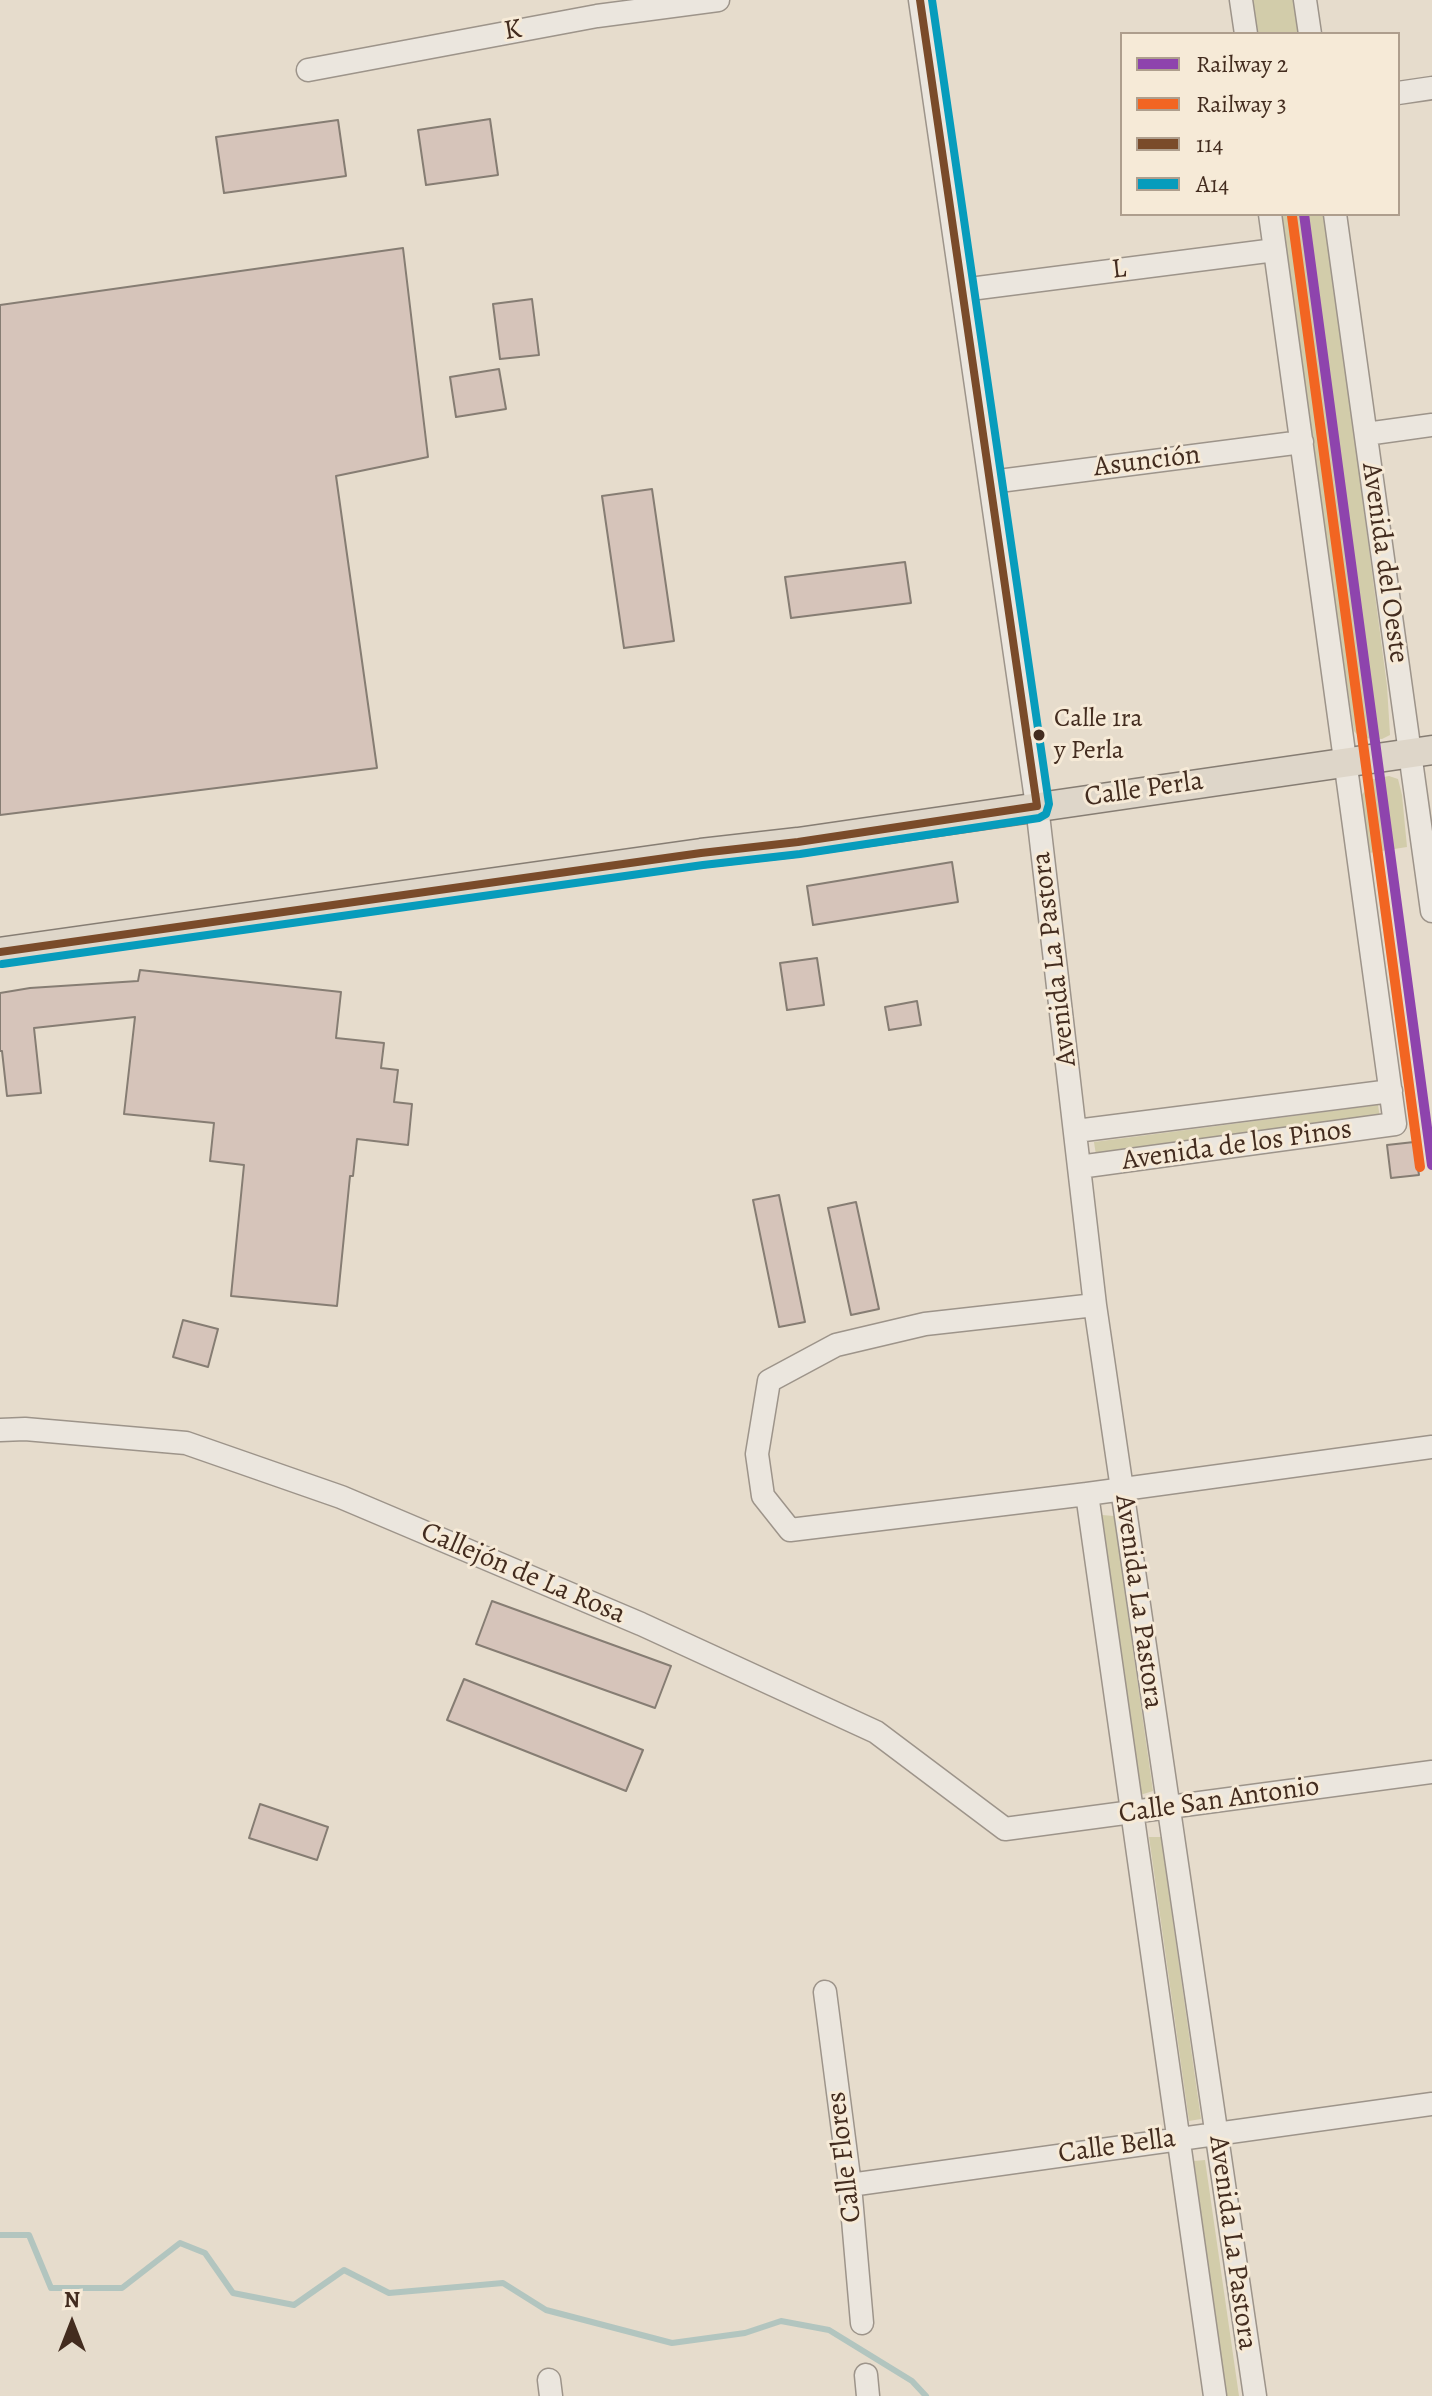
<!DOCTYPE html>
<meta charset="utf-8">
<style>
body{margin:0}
#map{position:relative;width:1432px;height:2396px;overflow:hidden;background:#e6dccc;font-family:Alegreya,serif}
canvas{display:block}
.legend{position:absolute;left:1120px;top:32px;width:280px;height:184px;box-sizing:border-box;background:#f6ead7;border:2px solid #ae9e8d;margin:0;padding:10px 14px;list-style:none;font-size:24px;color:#432c1f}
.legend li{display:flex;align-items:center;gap:16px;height:40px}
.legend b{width:40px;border:2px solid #ae9e8d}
.north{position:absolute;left:32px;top:2284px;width:80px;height:80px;-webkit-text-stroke:6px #f6ead7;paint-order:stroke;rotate:0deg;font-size:22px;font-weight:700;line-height:32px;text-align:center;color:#432c1f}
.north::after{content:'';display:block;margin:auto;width:28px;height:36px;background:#432c1f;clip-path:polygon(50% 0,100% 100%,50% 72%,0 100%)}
</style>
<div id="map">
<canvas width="1432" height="2396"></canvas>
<ul class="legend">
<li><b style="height:10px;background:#8e44ad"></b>Railway 2</li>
<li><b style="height:10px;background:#f26522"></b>Railway 3</li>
<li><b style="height:10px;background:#7a4b2a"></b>114</li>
<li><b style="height:10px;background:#079cbc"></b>A14</li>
</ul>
<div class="north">N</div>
</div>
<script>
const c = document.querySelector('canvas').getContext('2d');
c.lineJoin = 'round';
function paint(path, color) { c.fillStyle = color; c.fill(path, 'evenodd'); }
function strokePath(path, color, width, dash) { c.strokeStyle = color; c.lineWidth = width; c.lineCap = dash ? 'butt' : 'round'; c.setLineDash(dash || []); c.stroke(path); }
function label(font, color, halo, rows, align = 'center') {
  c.font = font + ' Alegreya,serif'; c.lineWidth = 6; c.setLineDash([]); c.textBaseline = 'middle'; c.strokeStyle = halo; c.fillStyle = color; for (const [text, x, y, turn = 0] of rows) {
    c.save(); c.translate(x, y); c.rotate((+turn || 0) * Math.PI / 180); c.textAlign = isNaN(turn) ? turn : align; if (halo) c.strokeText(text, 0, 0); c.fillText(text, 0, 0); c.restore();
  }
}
paint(new Path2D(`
 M 1243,0 L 1296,0 L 1300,34 L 1248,34 Z
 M 1275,214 L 1325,214 L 1387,686 L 1390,735 L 1382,739 L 1360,738 L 1354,731 Z
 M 1389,776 L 1398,779 L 1402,795 L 1407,847 L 1369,853 L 1362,795 L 1373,779 Z
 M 1378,1105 L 1380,1118 L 1096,1155 L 1094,1142 Z
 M 1102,1515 L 1114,1516 L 1153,1791 L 1140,1795 Z
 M 1149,1837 L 1161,1837 L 1201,2119 L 1189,2121 Z
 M 1205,2160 L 1239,2396 L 1226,2396 L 1194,2161 Z`), '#d2ccaa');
strokePath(new Path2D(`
 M 0,2235 L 29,2235 L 51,2288 L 122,2288 L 180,2243 L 205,2253 L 233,2293 L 294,2305 L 344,2270 L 389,2293 L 503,2283 L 546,2310 L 672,2343 L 745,2333 L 781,2321 L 829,2330 L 912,2381 L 926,2396`), '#b2c5bf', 6);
const building = new Path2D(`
 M 490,119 L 498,175 L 426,185 L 418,130 Z
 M 338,120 L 346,176 L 224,193 L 216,137 Z
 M 403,248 L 428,457 L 336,476 L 377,768 L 0,815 L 0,305 Z
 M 532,299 L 539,355 L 500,359 L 493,304 Z
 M 499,369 L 506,409 L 456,417 L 450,377 Z
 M 652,489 L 674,641 L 624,648 L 602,496 Z
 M 905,562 L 911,603 L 791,618 L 785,577 Z
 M 952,862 L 958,902 L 813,925 L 807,886 Z
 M 817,958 L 824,1005 L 787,1010 L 780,963 Z
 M 140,970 L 341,992 L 336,1038 L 384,1043 L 381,1068 L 398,1070 L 394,1102 L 412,1104 L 408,1145 L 357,1139 L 353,1176 L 350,1176 L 337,1306 L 231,1296 L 244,1165 L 210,1161 L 214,1123 L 124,1114 L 135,1017 L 34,1028 L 41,1093 L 7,1096 L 2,1051 L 0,1051 L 0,993 L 30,988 L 138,981 Z
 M 917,1001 L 921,1025 L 889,1030 L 885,1007 Z
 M 1414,1142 L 1419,1175 L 1391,1178 L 1387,1145 Z
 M 779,1195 L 805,1322 L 779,1327 L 753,1200 Z
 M 856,1202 L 879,1309 L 851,1315 L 828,1208 Z
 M 183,1320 L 218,1329 L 208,1367 L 173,1357 Z
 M 492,1601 L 671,1666 L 655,1708 L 476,1644 Z
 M 464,1679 L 643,1750 L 626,1791 L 447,1720 Z
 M 260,1804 L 328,1827 L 317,1860 L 249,1838 Z`);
paint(building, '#d6c4ba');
strokePath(building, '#867d73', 2);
const minor = new Path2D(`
 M 920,0 L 1037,806 L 1095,1305 L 1255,2396
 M 1241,0 L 1246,34
 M 1305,0 L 1310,34
 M 308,70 L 597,16 L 718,0
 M 1398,93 L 1432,88
 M 1335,214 L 1432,911
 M 962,290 L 1275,250
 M 1366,434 L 1432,425
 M 991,482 L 1302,442
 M 1076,1131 L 1391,1091
 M 1079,1167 L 1395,1124 L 1270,214
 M 1095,1305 L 925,1324 L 836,1345 L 769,1381 L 757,1454 L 763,1496 L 790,1530 L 1087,1494 L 1432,1447
 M 0,1430 L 25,1429 L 186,1443 L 341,1497 L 641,1624 L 876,1732 L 1005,1829 L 1432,1772
 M 1087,1494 L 1215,2396
 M 825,1992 L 850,2185 L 862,2323
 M 850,2185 L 1432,2104
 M 866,2375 L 868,2396
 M 549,2380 L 551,2396`);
const major = new Path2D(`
 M 0,952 L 701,853 L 798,842 L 1432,750`);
strokePath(minor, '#9d948a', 25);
strokePath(major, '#867d73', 31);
strokePath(minor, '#ebe6de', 22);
strokePath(major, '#ded6c9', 28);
strokePath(new Path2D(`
 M 920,0 L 1037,806
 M 0,952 L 701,853 L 798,842 L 1037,806`), '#7a4b2a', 8);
strokePath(new Path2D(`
 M 2,964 L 703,865 L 800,854 L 1039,818 L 1046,814 L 1049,804 L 932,0`), '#079cbc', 8);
strokePath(new Path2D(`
 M 1304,214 L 1432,1165`), '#8e44ad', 10);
strokePath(new Path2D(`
 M 1292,216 L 1420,1167`), '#f26522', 10);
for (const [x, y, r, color] of [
 [1039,735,7,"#432c1f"]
]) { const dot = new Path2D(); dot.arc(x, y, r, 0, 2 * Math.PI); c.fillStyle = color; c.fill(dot); strokePath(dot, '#f6ead7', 3); }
label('26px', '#432c1f', '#f6ead7', [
 ["Calle 1ra",1054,720],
 ["y Perla",1054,752]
], 'left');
label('28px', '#432c1f', '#f6ead7', [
 ["K",513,31,-10],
 ["L",1119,270,-7],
 ["Asunción",1147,462,-7],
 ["Avenida del Oeste",1384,563,82],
 ["Calle Perla",1144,790,-8],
 ["Avenida La Pastora",1055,959,-97],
 ["Avenida de los Pinos",1237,1146,-8],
 ["Callejón de La Rosa",523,1574,23],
 ["Avenida La Pastora",1138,1602,82],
 ["Calle San Antonio",1219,1801,-8],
 ["Calle Bella",1117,2147,-8],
 ["Calle Flores",845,2157,-97],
 ["Avenida La Pastora",1232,2243,82]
]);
</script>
